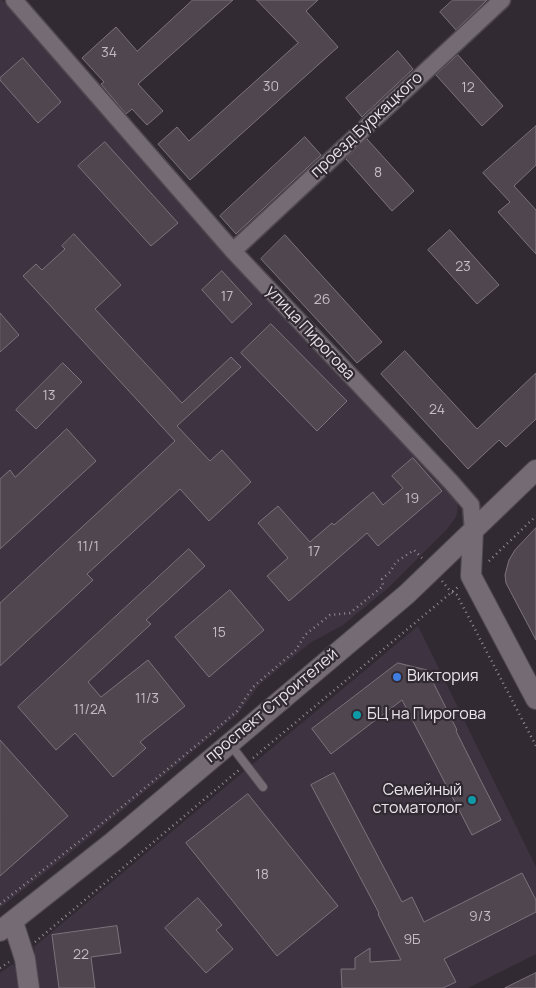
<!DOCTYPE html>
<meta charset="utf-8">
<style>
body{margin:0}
canvas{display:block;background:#322a33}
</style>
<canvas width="536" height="988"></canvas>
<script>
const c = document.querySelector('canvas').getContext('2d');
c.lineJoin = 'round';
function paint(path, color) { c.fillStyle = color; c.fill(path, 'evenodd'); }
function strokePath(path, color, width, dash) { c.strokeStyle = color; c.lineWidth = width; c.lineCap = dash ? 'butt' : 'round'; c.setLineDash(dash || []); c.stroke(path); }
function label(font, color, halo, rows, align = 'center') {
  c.font = font + ' Manrope,sans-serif'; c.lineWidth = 4.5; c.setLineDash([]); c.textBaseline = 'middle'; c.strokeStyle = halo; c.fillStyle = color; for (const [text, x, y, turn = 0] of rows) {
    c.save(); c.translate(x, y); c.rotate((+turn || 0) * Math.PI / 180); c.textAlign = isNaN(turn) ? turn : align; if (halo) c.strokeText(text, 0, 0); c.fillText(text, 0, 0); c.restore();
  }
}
paint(new Path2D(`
 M 0,0 L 2,0 L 455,497 L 458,507 L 456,517 L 447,529 L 388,588 L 343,625 L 310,643 L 259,685 L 238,714 L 89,838 L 0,908 Z
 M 418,626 L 536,867 L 536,954 L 468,988 L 38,988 L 34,947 Z
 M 13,964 L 19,974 L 21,988 L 0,988 L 0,973 Z`), '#3e3340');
const building = new Path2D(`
 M 193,0 L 233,0 L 138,84 L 163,111 L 147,125 L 132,109 L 126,114 L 101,84 L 104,82 L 82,58 L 116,27 L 137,51 Z
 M 257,0 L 318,0 L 306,11 L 338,47 L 190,180 L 158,144 L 177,127 L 189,141 L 298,43 Z
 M 453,0 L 487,0 L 456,30 L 440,12 Z
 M 398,51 L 413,69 L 362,117 L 346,98 Z
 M 458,55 L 503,106 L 482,126 L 436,75 Z
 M 23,58 L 61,102 L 38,123 L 0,80 L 0,78 Z
 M 536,126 L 536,165 L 514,186 L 536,210 L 536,254 L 498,212 L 510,202 L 483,173 Z
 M 305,137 L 321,155 L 236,234 L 220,216 Z
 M 367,139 L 414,191 L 392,211 L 346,159 Z
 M 105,142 L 178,223 L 151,246 L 78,166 Z
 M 450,230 L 499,285 L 477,304 L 428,250 Z
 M 74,234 L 121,285 L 95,309 L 182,403 L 231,357 L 241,367 L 177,426 L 210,461 L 222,450 L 251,482 L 209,521 L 180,489 L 87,574 L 93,580 L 0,666 L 0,603 L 175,441 L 23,276 L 36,264 L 42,270 L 65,249 L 62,246 Z
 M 285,235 L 382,342 L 357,363 L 261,259 Z
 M 222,271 L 252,304 L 232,323 L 202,290 Z
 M 0,313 L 19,335 L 0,352 Z
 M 271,324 L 347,401 L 317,431 L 241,353 Z
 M 405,351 L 477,429 L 536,373 L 536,419 L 506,447 L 499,440 L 468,469 L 381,374 Z
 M 63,363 L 82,382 L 36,429 L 16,410 Z
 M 67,429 L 96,461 L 0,549 L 0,479 L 10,470 L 15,477 Z
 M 413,458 L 442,491 L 378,546 L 367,533 L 289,601 L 267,576 L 288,558 L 258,523 L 278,506 L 310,542 L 332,523 L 334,525 L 373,492 L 383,505 L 403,488 L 392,476 Z
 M 536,528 L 536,640 L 506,583 L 505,575 L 509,560 L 515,550 Z
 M 189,549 L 205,566 L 146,620 L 151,624 L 88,682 L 101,697 L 148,660 L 185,706 L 140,742 L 146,748 L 113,777 L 75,733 L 56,750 L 18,707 Z
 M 230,590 L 264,630 L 209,677 L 175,637 Z
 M 398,663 L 427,670 L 457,730 L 456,731 L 480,779 L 501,820 L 472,835 L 402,700 L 331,754 L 312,729 Z
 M 0,740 L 68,816 L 0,876 Z
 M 334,773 L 402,902 L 412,897 L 424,922 L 522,873 L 536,900 L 536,912 L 444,959 L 456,982 L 443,988 L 342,988 L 341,969 L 355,969 L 355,958 L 370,948 L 370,962 L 401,960 L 378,914 L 379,913 L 311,785 Z
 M 248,794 L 338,906 L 277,956 L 186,843 Z
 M 198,898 L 222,925 L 216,930 L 233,949 L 206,973 L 165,928 Z
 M 117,926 L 121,953 L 91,957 L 95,988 L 59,988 L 52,935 Z
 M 536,973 L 536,988 L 505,988 Z`);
paint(building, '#4f464f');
strokePath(building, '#7c737d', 1);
const service = new Path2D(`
 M 230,744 L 263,787`);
const minor = new Path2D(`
 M 14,0 L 233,251 L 451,482 L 471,505 L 473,530
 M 233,251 L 502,0`);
const tertiary = new Path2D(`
 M 473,530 L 471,576 L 536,699
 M 13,922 L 25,959 L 29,988
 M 0,931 L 114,841 L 407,594 L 536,470`);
strokePath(service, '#504850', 10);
strokePath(minor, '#504850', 19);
strokePath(tertiary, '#504850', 22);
strokePath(new Path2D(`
 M 489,561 L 536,516
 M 442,581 L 451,592 L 457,595 L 536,746
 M 253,758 L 458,587
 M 0,904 L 100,825 L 221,725 L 237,711 L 253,687 L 296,650 L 305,635 L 330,615 L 350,613 L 383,586 L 382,579 L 390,572 L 396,562 L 414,550 L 422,558
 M 35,942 L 239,770
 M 0,968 L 9,962`), '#928b93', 2.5, [1, 4]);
strokePath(service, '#746b75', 8);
strokePath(minor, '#746b75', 16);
strokePath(tertiary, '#746b75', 20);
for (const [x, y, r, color] of [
 [397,677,5,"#3f7fe0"],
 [357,715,5,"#0f9aa8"],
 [472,800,5,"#0f9aa8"]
]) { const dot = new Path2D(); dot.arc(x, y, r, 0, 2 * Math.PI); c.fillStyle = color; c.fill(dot); strokePath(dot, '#322a33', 2); }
label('14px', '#c2bcc2', null, [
 ["34",109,53],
 ["30",271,87],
 ["12",468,88],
 ["8",378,173],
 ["23",463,267],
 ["17",227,297],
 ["26",322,300],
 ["13",49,396],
 ["24",437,410],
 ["19",412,499],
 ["11/1",88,547],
 ["17",314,552],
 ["15",219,633],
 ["11/3",147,699],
 ["11/2А",90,710],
 ["18",262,875],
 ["9/3",480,917],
 ["9Б",412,940],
 ["22",81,955]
]);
label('16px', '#e9e3e9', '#322a33', [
 ["проезд Буркацкого",367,125,-43],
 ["улица Пирогова",310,333,47],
 ["проспект Строителей",272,706,-40]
]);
label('16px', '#e9e3e9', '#322a33', [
 ["Виктория",407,677],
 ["БЦ на Пирогова",367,715],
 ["Семейный",462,791,"right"],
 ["стоматолог",462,809,"right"]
], 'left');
</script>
